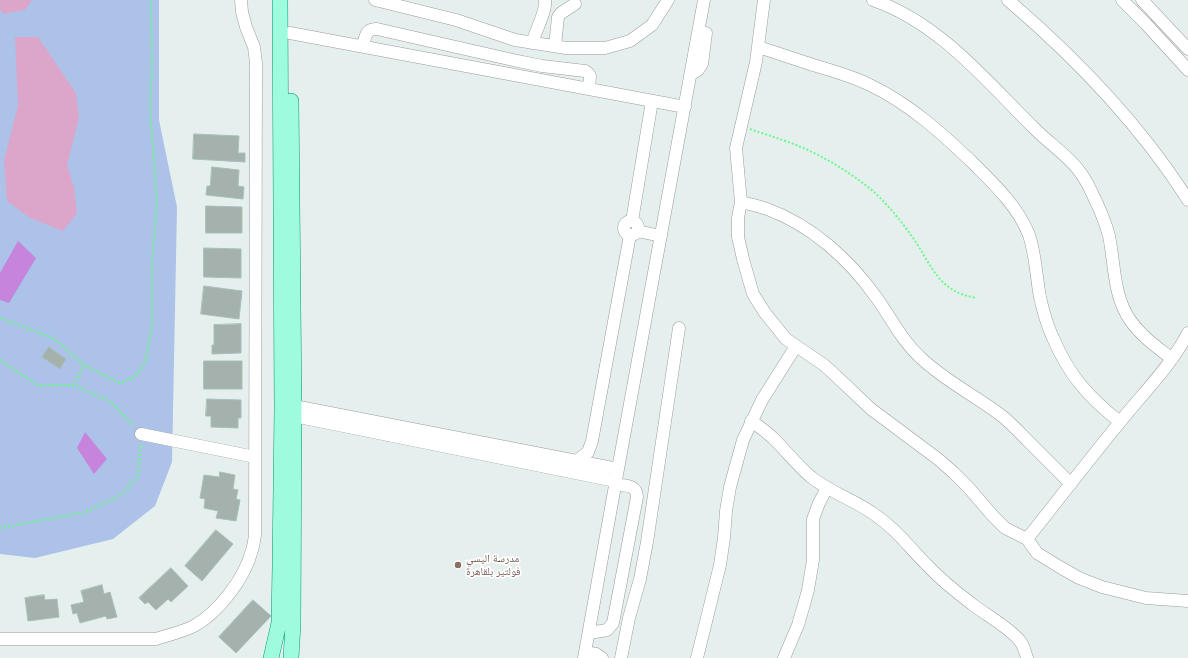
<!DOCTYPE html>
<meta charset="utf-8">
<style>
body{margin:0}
canvas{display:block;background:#e5efed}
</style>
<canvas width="1188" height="658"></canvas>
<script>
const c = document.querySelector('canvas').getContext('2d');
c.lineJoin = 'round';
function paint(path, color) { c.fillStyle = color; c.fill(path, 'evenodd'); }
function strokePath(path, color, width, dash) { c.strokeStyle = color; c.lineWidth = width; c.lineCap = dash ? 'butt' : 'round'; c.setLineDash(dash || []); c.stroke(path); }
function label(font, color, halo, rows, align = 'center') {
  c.font = font + ' "DM Sans","Noto Naskh Arabic",sans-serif'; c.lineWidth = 3.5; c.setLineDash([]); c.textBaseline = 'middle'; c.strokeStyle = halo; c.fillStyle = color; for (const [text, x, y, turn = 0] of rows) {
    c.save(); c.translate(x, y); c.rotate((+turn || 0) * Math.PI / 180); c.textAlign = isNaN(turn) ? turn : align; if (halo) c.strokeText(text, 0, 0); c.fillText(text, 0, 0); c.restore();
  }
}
paint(new Path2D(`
 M 0,0 L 159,0 L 159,120 L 177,207 L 172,462 L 155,506 L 113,539 L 35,558 L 0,554 Z`), '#acc2e9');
paint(new Path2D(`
 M 18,241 L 36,258 L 9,303 L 0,300 L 0,273 Z
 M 85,432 L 107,459 L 94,474 L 77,448 Z`), '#c684dd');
paint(new Path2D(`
 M 0,0 L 32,0 L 25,10 L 4,14 L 0,10 Z
 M 15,37 L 38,37 L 76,93 L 79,118 L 67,165 L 74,187 L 77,213 L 63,231 L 30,218 L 7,201 L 4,160 L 18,106 Z`), '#dca6ca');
const building = new Path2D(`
 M 194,134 L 239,136 L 238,153 L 245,153 L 245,162 L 193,159 Z
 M 212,167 L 239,170 L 238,186 L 244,187 L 243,199 L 206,195 L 207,186 L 210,186 Z
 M 206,206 L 242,207 L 242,233 L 206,233 Z
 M 204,248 L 241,249 L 241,278 L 204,277 Z
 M 204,286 L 242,291 L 239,319 L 201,314 Z
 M 241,324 L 241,353 L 212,354 L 212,345 L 214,345 L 214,325 Z
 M 49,347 L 66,359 L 60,369 L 42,357 Z
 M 204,361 L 242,361 L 242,389 L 204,389 Z
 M 207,399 L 241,400 L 241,418 L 238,418 L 238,428 L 211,427 L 211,416 L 206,416 Z
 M 220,472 L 235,475 L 233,489 L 238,490 L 236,499 L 240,500 L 236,521 L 216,518 L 218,511 L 204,508 L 205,499 L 200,498 L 204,475 L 219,477 Z
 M 216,530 L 233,544 L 202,581 L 185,566 Z
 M 171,568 L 188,586 L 171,602 L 168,599 L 156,610 L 148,602 L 145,604 L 139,598 Z
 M 102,585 L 104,594 L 110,592 L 117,617 L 107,619 L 106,616 L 80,623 L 77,613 L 73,614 L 71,605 L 84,602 L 81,591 Z
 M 44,595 L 45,600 L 57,599 L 59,617 L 28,621 L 25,598 Z
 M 253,600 L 271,616 L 236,653 L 219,637 Z`);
paint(building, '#a4b1ac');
strokePath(building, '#a7c1b6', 1);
const minor = new Path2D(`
 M 375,0 L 456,20 L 515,40 L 566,48 L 605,48 L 630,41 L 652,25 L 668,0
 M 764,0 L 756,62 L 736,148 L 741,202 L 738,218 L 738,237 L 743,259 L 753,294 L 765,313 L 786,339 L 824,365 L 835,375 L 871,409 L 938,459 L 954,473 L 968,487 L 993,516 L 1005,528 L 1027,539 L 1037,553 L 1058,566 L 1079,578 L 1102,587 L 1146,598 L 1188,601
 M 873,0 C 940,23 986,81 1035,129 C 1057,151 1077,160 1091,191 C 1098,205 1105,220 1109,236 C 1115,265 1113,295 1130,320 C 1141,336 1157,347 1172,359
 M 1008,0 C 1077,59 1139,123 1188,200
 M 1122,0 L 1146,24 L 1188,70
 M 1142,0 L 1188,49
 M 290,33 L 685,107
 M 532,43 C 535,33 547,9 545,0
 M 363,46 C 365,37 366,28 377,29 L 513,60 L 542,66 L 585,71 L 588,73 L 590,76 L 589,89
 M 555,46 L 558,17 L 561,13 L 575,4
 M 758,47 C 777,53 795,59 813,65 C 833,71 852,76 870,85 C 910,104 944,135 976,166 C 996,186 1018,207 1029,235 C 1036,256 1036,276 1040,297 C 1043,311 1047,325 1053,338 C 1069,375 1088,397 1120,422
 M 691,74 L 698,70 L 702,64 L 706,33
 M 741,202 C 749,204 759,206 767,209 C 811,225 849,259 876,297 C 891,318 902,341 921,358 C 945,381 976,396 1002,416 C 1012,424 1020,433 1028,441 C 1043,456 1057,470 1071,484
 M 632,221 L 652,101
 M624 228a7 7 0 1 1 14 0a7 7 0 1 1-14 0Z
 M 637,231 L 661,236
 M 294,406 L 618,469
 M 294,416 L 615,481
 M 751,421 C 760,427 768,433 775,440 C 787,452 798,466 811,477 C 830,492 854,500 874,514 C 896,529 908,546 926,564 C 940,579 956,592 972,604 C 986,615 1010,628 1020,641 C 1024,646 1025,652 1027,658
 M 141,434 L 255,457
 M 578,460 L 588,452 L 592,441 L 630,235
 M 1027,539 C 1058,500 1088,461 1120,422 C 1143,393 1171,366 1188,333
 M 589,633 L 607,630 L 613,623 L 637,497 C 637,484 624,486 615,484
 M 0,639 L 156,639 C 169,635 182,632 194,626 C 219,612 245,578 252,550 C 254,545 254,540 255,535 L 256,63 L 254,47 L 246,27 L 242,12 L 241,0
 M 585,652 L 596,654 L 602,658
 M 584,658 L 618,469 L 704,0
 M 621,658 L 629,618 L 640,579 L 647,542 L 679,328
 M 697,658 L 720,565 L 724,538 L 726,511 L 730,487 L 743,440 L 762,400 L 796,346
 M 784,658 L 798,625 L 803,608 L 808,590 L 813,560 L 813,519 L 819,503 L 827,488`);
const major = new Path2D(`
 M 291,101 L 294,406 L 293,624 L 291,658
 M 271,658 L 279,623 L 280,566 L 282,409 L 280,0`);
strokePath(minor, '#9c9c9c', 13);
strokePath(major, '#029778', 16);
strokePath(new Path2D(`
 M 750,129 C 770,136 791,142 810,151 C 833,162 855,176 874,192 C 889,206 902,222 913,238 C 933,267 938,292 977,298
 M 0,318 L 53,338 L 84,365 L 120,383 L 135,377 L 145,363 L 152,327 L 152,263 L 157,203 L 150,107 L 152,73 L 151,0
 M 0,360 L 37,385 L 74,385 L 111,402 L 134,426
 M 74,385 L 84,365
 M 0,528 L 86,512 L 122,494 L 138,476 L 141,443`), '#6df88c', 2, [2, 2]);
strokePath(minor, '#fff', 12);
strokePath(major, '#9ffbde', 15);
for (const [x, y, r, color] of [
 [458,565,4,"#8d6e63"]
]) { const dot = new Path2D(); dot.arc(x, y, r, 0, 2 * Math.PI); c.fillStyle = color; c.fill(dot); strokePath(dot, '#fff', 1.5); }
label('11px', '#785e54', '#fff', [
 ["مدرسة اليسي",466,559],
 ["فولتير بلقاهرة",466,572]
], 'left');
</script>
